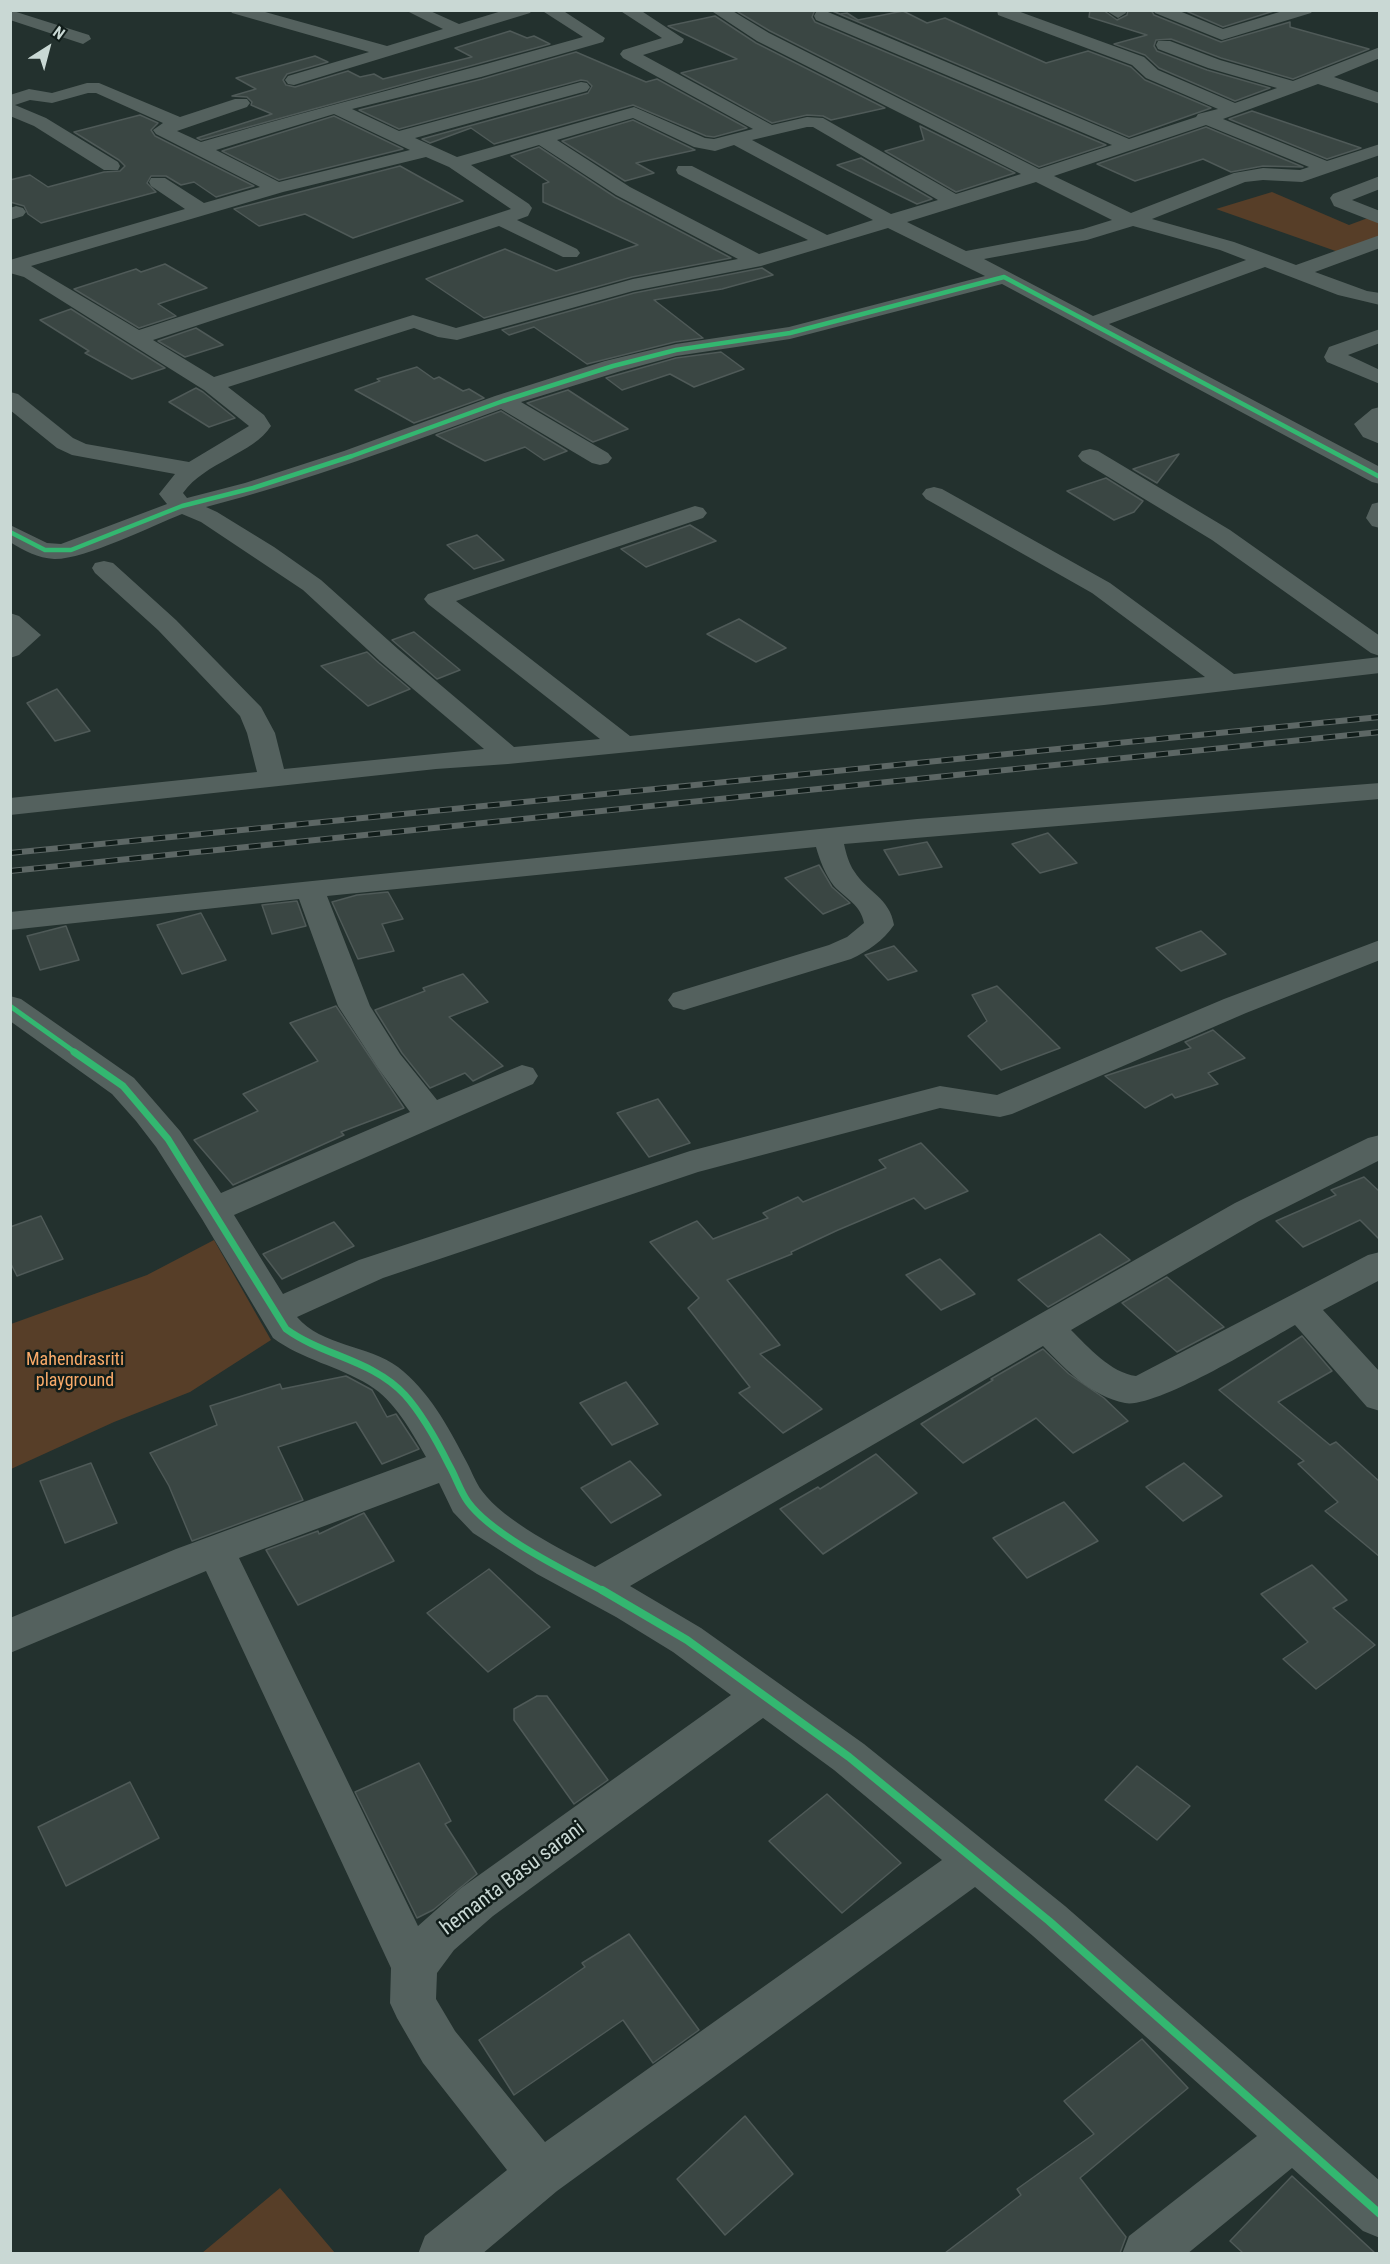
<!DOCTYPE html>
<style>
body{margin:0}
#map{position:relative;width:1390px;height:2264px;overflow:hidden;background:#23312e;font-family:"Roboto Condensed",sans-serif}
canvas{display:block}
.frame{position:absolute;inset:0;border:12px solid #c9d8d4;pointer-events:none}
.north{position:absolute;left:18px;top:18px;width:60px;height:60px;-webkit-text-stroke:4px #101c19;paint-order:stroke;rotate:36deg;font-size:16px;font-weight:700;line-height:24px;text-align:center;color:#c9d8d4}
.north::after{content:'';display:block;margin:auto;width:21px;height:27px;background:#c9d8d4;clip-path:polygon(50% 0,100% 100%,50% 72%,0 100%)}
</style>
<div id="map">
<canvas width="1390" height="2264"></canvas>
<div class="frame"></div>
<div class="north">N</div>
</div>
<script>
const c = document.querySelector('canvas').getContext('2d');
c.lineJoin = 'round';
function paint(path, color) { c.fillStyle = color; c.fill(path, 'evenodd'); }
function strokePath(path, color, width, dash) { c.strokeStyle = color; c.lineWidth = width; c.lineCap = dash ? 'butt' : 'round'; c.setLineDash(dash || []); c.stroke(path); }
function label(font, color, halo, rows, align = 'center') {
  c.font = font + ' "Roboto Condensed",sans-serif'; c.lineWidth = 5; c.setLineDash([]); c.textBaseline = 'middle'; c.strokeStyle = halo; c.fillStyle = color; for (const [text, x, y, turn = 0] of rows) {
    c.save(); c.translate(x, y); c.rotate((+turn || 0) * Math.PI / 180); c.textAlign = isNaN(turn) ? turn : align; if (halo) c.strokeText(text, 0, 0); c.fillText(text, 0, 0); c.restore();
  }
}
paint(new Path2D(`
 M 1272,192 L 1349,225 L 1376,215 L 1379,216 L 1379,244 L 1347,255 L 1216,209 Z
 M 214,1240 L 271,1340 L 190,1392 L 114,1422 L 11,1469 L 11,1324 L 147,1275 Z
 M 280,2188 L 335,2253 L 202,2253 Z`), '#573e28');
const building = new Path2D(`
 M 743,10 L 815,10 L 812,17 L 815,22 L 1106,145 L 1039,167 L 770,31 L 738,12 Z
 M 830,10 L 840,14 L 847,13 L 858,20 L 903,11 L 927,23 L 945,18 L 1046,63 L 1088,51 L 1131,67 L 1145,80 L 1211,108 L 1129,137 Z
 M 1090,10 L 1103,10 L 1117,20 L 1127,15 L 1128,10 L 1151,10 L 1154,15 L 1221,42 L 1290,22 L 1290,27 L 1369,49 L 1293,79 L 1221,58 L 1171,39 L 1156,40 L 1154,46 L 1157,51 L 1207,70 L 1270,88 L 1235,101 L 1159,68 L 1145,55 L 1114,44 L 1147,35 L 1089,17 Z
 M 1184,10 L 1277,10 L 1223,27 Z
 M 715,16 L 756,43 L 885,108 L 831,120 L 823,116 L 807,115 L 772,123 L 681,73 L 737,59 L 668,26 Z
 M 510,31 L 527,38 L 534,36 L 550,44 L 201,140 L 197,138 L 272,114 L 251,105 L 252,102 L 247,97 L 232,96 L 256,89 L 236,78 L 315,56 L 328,62 L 287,74 L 283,80 L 286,85 L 295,87 L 348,71 L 360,77 L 374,74 L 383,79 L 472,57 L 455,48 Z
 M 576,52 L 646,82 L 657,79 L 747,128 L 714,137 L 706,136 L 633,105 L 494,144 L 471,128 L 430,143 L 422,139 L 588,93 L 592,86 L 587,81 L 581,80 L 399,129 L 359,110 L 482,79 Z
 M 1252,111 L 1361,148 L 1327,159 L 1229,119 Z
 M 140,115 L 158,123 L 151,130 L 155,136 L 254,186 L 216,197 L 194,182 L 181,185 L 166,176 L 151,176 L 147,183 L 156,192 L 41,223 L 28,214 L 24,206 L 10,202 L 10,180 L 30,175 L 48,187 L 104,172 L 120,171 L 125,166 L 119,160 L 74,132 Z
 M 334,116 L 403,149 L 279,180 L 222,151 Z
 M 633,120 L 695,150 L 636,163 L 654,173 L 625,181 L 562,141 Z
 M 920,126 L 1015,173 L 956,192 L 885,151 L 924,140 Z
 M 1206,127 L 1303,167 L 1263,166 L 1231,172 L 1203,159 L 1135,181 L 1097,164 Z
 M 539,147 L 615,197 L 731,258 L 632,277 L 484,318 L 426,279 L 505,249 L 556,271 L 638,245 L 543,202 L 543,184 L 549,182 L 511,156 Z
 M 861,158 L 932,199 L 917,204 L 837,165 Z
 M 400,166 L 463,201 L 353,238 L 305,214 L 259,226 L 234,209 Z
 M 165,264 L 207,288 L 158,304 L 176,316 L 139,328 L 74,289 L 136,269 L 141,272 Z
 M 762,268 L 773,275 L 722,289 L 654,300 L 703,338 L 675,342 L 587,364 L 534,327 L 509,335 L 502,330 L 634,293 Z
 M 71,309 L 165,368 L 132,379 L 85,353 L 89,351 L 40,320 Z
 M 196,328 L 223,345 L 185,357 L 158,341 Z
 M 721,352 L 744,369 L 694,387 L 670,374 L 622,390 L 606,378 L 676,358 Z
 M 417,367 L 434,379 L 439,377 L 463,391 L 469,389 L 484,398 L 414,423 L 355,390 L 380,381 L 377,379 Z
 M 196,388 L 203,392 L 235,418 L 209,427 L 169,402 Z
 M 568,390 L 628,429 L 593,442 L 527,403 Z
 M 501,411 L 567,451 L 544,460 L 525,447 L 485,461 L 436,435 Z
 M 1179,454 L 1157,483 L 1133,469 Z
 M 1106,478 L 1143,501 L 1134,512 L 1114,520 L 1067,491 Z
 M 690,525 L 716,541 L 646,567 L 621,549 Z
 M 477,535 L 504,560 L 474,569 L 447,545 Z
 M 739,619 L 786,648 L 756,662 L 707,634 Z
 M 414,632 L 460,670 L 437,679 L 392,640 Z
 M 367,652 L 379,663 L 410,689 L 368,706 L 321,666 Z
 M 57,689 L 90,731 L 55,741 L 27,703 Z
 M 1048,833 L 1077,863 L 1040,873 L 1012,844 Z
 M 927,842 L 942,867 L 899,875 L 884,850 Z
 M 819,865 L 832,887 L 850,903 L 823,914 L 785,878 Z
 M 388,892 L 403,919 L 382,924 L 394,951 L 358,959 L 332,902 L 357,895 Z
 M 297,901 L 306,926 L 272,934 L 262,905 Z
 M 201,913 L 226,960 L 182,974 L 157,925 Z
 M 66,926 L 79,960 L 40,970 L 27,936 Z
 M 1201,931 L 1226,954 L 1181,971 L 1156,948 Z
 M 894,946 L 917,971 L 888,980 L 865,955 Z
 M 463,974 L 488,1002 L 449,1017 L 503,1066 L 473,1081 L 465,1073 L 430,1088 L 402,1053 L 375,1010 L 425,991 L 423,988 Z
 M 997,986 L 1060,1048 L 1001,1070 L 968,1036 L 987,1021 L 972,995 Z
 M 336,1006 L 404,1108 L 341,1132 L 344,1135 L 233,1185 L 194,1140 L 258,1111 L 243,1094 L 318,1061 L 290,1023 Z
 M 1213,1030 L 1245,1058 L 1208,1073 L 1218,1084 L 1175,1098 L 1172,1094 L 1145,1108 L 1105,1076 L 1191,1048 L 1185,1042 Z
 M 658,1099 L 690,1143 L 649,1157 L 617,1113 Z
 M 921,1143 L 968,1191 L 925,1209 L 914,1198 L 838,1230 L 791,1252 L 792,1254 L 727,1280 L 780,1345 L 760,1354 L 822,1409 L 783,1433 L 739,1393 L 750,1387 L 688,1308 L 699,1298 L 650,1242 L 697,1221 L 713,1239 L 768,1218 L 763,1213 L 798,1197 L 803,1202 L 886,1168 L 879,1160 Z
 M 1364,1177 L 1380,1192 L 1380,1240 L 1360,1220 L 1303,1247 L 1276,1221 L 1336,1195 L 1331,1190 Z
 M 41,1216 L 63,1259 L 17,1276 L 10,1262 L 10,1227 Z
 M 334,1222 L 354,1246 L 282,1279 L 263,1254 Z
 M 1100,1234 L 1130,1260 L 1048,1307 L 1018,1280 Z
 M 940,1259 L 975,1294 L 941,1310 L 906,1275 Z
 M 1167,1277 L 1224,1327 L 1177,1352 L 1122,1303 Z
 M 1302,1336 L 1332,1371 L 1278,1402 L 1330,1445 L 1336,1442 L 1380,1482 L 1380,1557 L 1325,1511 L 1338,1502 L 1298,1464 L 1304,1461 L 1219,1390 Z
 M 1043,1349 L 1069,1374 L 1104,1398 L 1128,1421 L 1073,1453 L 1036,1418 L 963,1463 L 921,1424 L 993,1380 L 991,1379 Z
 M 346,1376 L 372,1390 L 387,1417 L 396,1414 L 419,1449 L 382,1464 L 356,1422 L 278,1447 L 303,1500 L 192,1541 L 169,1486 L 150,1453 L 217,1425 L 210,1406 L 280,1384 L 282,1389 Z
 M 626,1382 L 658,1424 L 612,1445 L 580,1403 Z
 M 876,1454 L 917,1493 L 823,1554 L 780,1509 L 818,1487 L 820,1489 Z
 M 630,1461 L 661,1495 L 611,1523 L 581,1488 Z
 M 91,1463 L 117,1523 L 65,1543 L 40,1481 Z
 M 1184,1463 L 1222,1496 L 1183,1521 L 1146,1487 Z
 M 1064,1502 L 1098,1541 L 1027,1578 L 993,1538 Z
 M 364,1513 L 394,1561 L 298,1605 L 266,1550 L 318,1531 L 319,1534 Z
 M 1312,1565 L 1347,1600 L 1333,1608 L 1375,1645 L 1316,1689 L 1283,1659 L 1308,1642 L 1261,1594 Z
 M 489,1569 L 550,1627 L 488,1672 L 427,1613 Z
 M 537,1696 L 547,1696 L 608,1780 L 574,1804 L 514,1720 L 514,1709 Z
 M 419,1763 L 451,1821 L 445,1824 L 477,1874 L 433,1910 L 417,1918 L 355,1792 Z
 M 1137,1766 L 1190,1806 L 1157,1840 L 1105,1800 Z
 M 130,1782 L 159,1838 L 66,1886 L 38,1827 Z
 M 827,1794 L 901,1863 L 842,1913 L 769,1841 Z
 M 629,1934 L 699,2030 L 653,2063 L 623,2020 L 514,2095 L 479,2040 L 585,1967 L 582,1963 Z
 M 1142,2039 L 1188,2088 L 1080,2178 L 1126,2237 L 1120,2253 L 945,2253 L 1021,2195 L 1017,2189 L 1094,2134 L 1064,2101 Z
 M 745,2116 L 793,2174 L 725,2235 L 677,2179 Z
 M 1292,2176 L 1375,2253 L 1243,2253 L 1230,2241 Z`);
paint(building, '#3a4643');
strokePath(building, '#4f5a58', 1.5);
paint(new Path2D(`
 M 10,10 L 89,35 L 91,39 L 83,44 L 10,20 Z
 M 230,10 L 258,10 L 387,46 L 443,29 L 405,10 L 428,10 L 459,24 L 505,10 L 532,10 L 530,13 L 294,85 L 288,84 L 285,80 L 288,76 L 369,52 L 232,13 Z
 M 541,10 L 562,10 L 605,38 L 603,42 L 481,77 L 352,109 L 399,131 L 581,82 L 587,83 L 590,87 L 587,91 L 415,138 L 457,157 L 634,107 L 705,138 L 714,139 L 753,129 L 623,58 L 620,54 L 623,50 L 662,38 L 619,10 L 640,10 L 684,39 L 682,43 L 643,55 L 772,125 L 807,117 L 823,118 L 956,194 L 1021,174 L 757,41 L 710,10 L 731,10 L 769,33 L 1039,169 L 1112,145 L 816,20 L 814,16 L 816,12 L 828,12 L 1129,139 L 1196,117 L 1198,114 L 1218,109 L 1146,78 L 1132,65 L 998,15 L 997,10 L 1015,10 L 1144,57 L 1158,70 L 1235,103 L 1277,88 L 1208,68 L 1158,49 L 1156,45 L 1158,41 L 1170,41 L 1220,60 L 1293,81 L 1380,47 L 1380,58 L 1334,77 L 1380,93 L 1380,104 L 1318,84 L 1223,119 L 1327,161 L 1380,144 L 1380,155 L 1302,182 L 1263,180 L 1245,182 L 1152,219 L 1234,242 L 1296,265 L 1380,235 L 1380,248 L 1315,272 L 1367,291 L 1380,293 L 1380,305 L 1338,295 L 1265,267 L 1109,324 L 1380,467 L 1380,484 L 1372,482 L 1002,284 L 790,339 L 676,356 L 621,371 L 521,402 L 608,453 L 612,458 L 608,463 L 600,465 L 592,463 L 501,409 C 404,445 307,481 206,507 L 217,512 L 274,547 L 321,580 L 398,649 L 514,747 L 600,739 L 428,604 L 424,599 L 428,594 L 695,506 L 703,508 L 707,513 L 703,518 L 456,601 L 630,736 L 1205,677 L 1092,593 L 926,499 L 922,494 L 926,489 L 934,487 L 942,489 L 1110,583 L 1234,674 L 1380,657 L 1380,673 L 1104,705 L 508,764 L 436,769 L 10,815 L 10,798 L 257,772 L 247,733 L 240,716 L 158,630 L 95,573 L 92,568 L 95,563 L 104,561 L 113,563 L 176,620 L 261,707 L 275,733 L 284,769 L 484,749 L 380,661 L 303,590 L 201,522 L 182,514 C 152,526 83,560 54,559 C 38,558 24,551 10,542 L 10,525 L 47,543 L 61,544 L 167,504 L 159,494 L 175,474 L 72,455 L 57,448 L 10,410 L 10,392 L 18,394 L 73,438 L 86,444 L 189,462 L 249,426 L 204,390 L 24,277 L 10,273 L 10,260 L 185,209 L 151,186 L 149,182 L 151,178 L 165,178 L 204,203 L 260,187 L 156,134 L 153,130 L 163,123 L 96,93 L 88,93 L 52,103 L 30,100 L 15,105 L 46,118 L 118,162 L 120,166 L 118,170 L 104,170 L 34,126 L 10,116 L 10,95 L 29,89 L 52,93 L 87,83 L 99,83 L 180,117 L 235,99 L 247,99 L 250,103 L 247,107 L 177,131 L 201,142 C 328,105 456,73 583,37 ZM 334,114 L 410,150 L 279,182 L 216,150 ZM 633,118 L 694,147 L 715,151 L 734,145 L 873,220 L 827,235 L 692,166 L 678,166 L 676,170 L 678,174 L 808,240 L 759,254 L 630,187 L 557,140 ZM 1206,125 L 1309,167 L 1300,170 L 1263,168 L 1234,173 L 1131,213 L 1054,176 ZM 807,127 L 813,127 L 938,200 L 891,214 L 752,140 ZM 539,145 L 616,195 L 738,259 L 633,279 L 456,328 L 413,315 L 214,377 L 153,340 L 499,226 L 563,257 L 577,257 L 580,253 L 577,249 L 517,220 L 528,216 L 532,208 L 529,204 L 471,165 ZM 426,157 L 449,167 L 511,209 L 139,330 L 31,266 L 283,192 ZM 1036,182 L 1112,220 L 1083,229 L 966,251 L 907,222 ZM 1133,226 L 1220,250 L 1246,260 L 1093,316 L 984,259 L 1087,240 ZM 888,228 L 985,276 L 789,327 L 676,344 L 605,361 L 495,396 L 344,451 L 245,483 L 187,498 L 183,493 C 205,462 253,454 271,426 L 264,415 L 228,387 L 414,328 L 438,337 L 457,340 L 633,291 L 761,266 Z
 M 1105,10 L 1125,10 L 1126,13 L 1118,18 Z
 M 1153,10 L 1177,10 L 1223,29 L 1286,10 L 1313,10 L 1311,13 L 1222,40 L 1155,13 Z
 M 1380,176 L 1380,189 L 1352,200 L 1380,211 L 1380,224 L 1334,206 L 1330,198 L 1333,194 Z
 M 16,206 L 23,208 L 26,212 L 23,216 L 10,220 L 10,208 Z
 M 1380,329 L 1380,343 L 1348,355 L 1380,370 L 1380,384 L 1327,362 L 1324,357 L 1329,347 Z
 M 1380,407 L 1380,444 L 1363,437 L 1354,424 L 1372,409 Z
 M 1090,449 L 1098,451 L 1230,530 L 1380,636 L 1380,656 L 1371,653 L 1212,540 L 1082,461 L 1078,456 L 1082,451 Z
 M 1380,502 L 1380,528 L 1372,526 L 1366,518 L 1372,504 Z
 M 10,613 L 19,616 L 41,635 L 19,655 L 10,658 Z
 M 1380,783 L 1380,799 L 844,844 C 846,853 849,864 854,871 C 867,892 890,898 894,925 C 883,941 868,951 851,959 L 684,1010 L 673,1007 L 668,1000 L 673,993 L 829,945 L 847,937 L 864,923 C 861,905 845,898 834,886 C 825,874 820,861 816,847 L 327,896 L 370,1006 L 400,1054 L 437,1100 L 522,1065 L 533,1068 L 538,1076 L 533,1084 L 234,1215 L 283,1294 L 359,1260 L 690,1151 L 940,1086 L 997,1095 L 1224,999 L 1380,940 L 1380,960 L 1246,1013 L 1012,1114 L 1000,1117 L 940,1108 L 698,1172 L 383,1278 L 297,1317 C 321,1346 369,1345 398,1367 C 428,1390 448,1426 465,1459 C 471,1469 475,1482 482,1491 C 504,1521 562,1550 595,1567 L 1235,1203 L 1368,1138 L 1380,1135 L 1380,1160 L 1259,1221 L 1071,1330 C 1088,1347 1111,1373 1136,1376 L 1368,1255 L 1380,1252 L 1380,1280 L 1323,1310 L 1380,1372 L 1380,1411 L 1367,1407 L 1295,1325 C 1263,1343 1155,1409 1125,1403 C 1091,1396 1066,1370 1043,1346 L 630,1586 L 701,1628 L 864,1744 L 1065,1906 L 1380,2181 L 1380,2238 L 1363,2231 L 1292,2168 L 1187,2254 L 1122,2254 L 1129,2236 L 1257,2136 L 1033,1936 L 975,1887 L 557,2191 L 482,2254 L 418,2254 L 425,2236 L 507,2170 L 423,2063 L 397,2018 L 390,2003 L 391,1968 L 206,1571 L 10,1653 L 10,1618 L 176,1549 L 426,1457 C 411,1431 395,1401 369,1385 C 338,1366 303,1360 273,1338 L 202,1219 L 156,1147 L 136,1121 L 112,1094 L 10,1021 L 10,996 L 21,999 L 134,1078 L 180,1131 L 221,1193 L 410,1112 L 378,1068 L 338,1006 L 299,899 L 10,930 L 10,912 L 917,819 ZM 439,1483 L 453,1512 L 473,1533 L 537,1574 L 616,1617 L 673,1652 L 731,1695 L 461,1888 L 418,1926 L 239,1558 ZM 763,1718 L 834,1770 L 942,1860 L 545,2142 L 455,2031 L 436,1999 L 437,1973 L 454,1950 L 493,1916 Z`), '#54615e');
const rail = new Path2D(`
 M 10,853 L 1380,717
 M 10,871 L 1380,732`);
strokePath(rail, '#5d6765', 6);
strokePath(rail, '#101c19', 4, [12]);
strokePath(new Path2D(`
 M 10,532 L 45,550 L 71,550 L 182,506 L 253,488 L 352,456 L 503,401 L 613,366 L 676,350 L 790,333 L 1004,277 L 1380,477`), '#33b770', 4.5);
strokePath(new Path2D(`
 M 10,1006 L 76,1053`), '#33b770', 5);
strokePath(new Path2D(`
 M 74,1052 L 123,1086 L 168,1139 L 286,1329 C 323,1356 373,1360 405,1395 C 423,1415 437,1441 449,1465 C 456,1477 460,1491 468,1502 C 493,1536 566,1571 605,1592`), '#33b770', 7);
strokePath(new Path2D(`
 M 602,1590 L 687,1640 L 849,1757 L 1049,1921 L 1380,2214`), '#33b770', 8);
label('18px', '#f9aa69', '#101c19', [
 ["Mahendrasriti",75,1360],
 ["playground",75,1381]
]);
label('21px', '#c9d8d4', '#101c19', [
 ["hemanta Basu sarani",513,1879,-37]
]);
</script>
